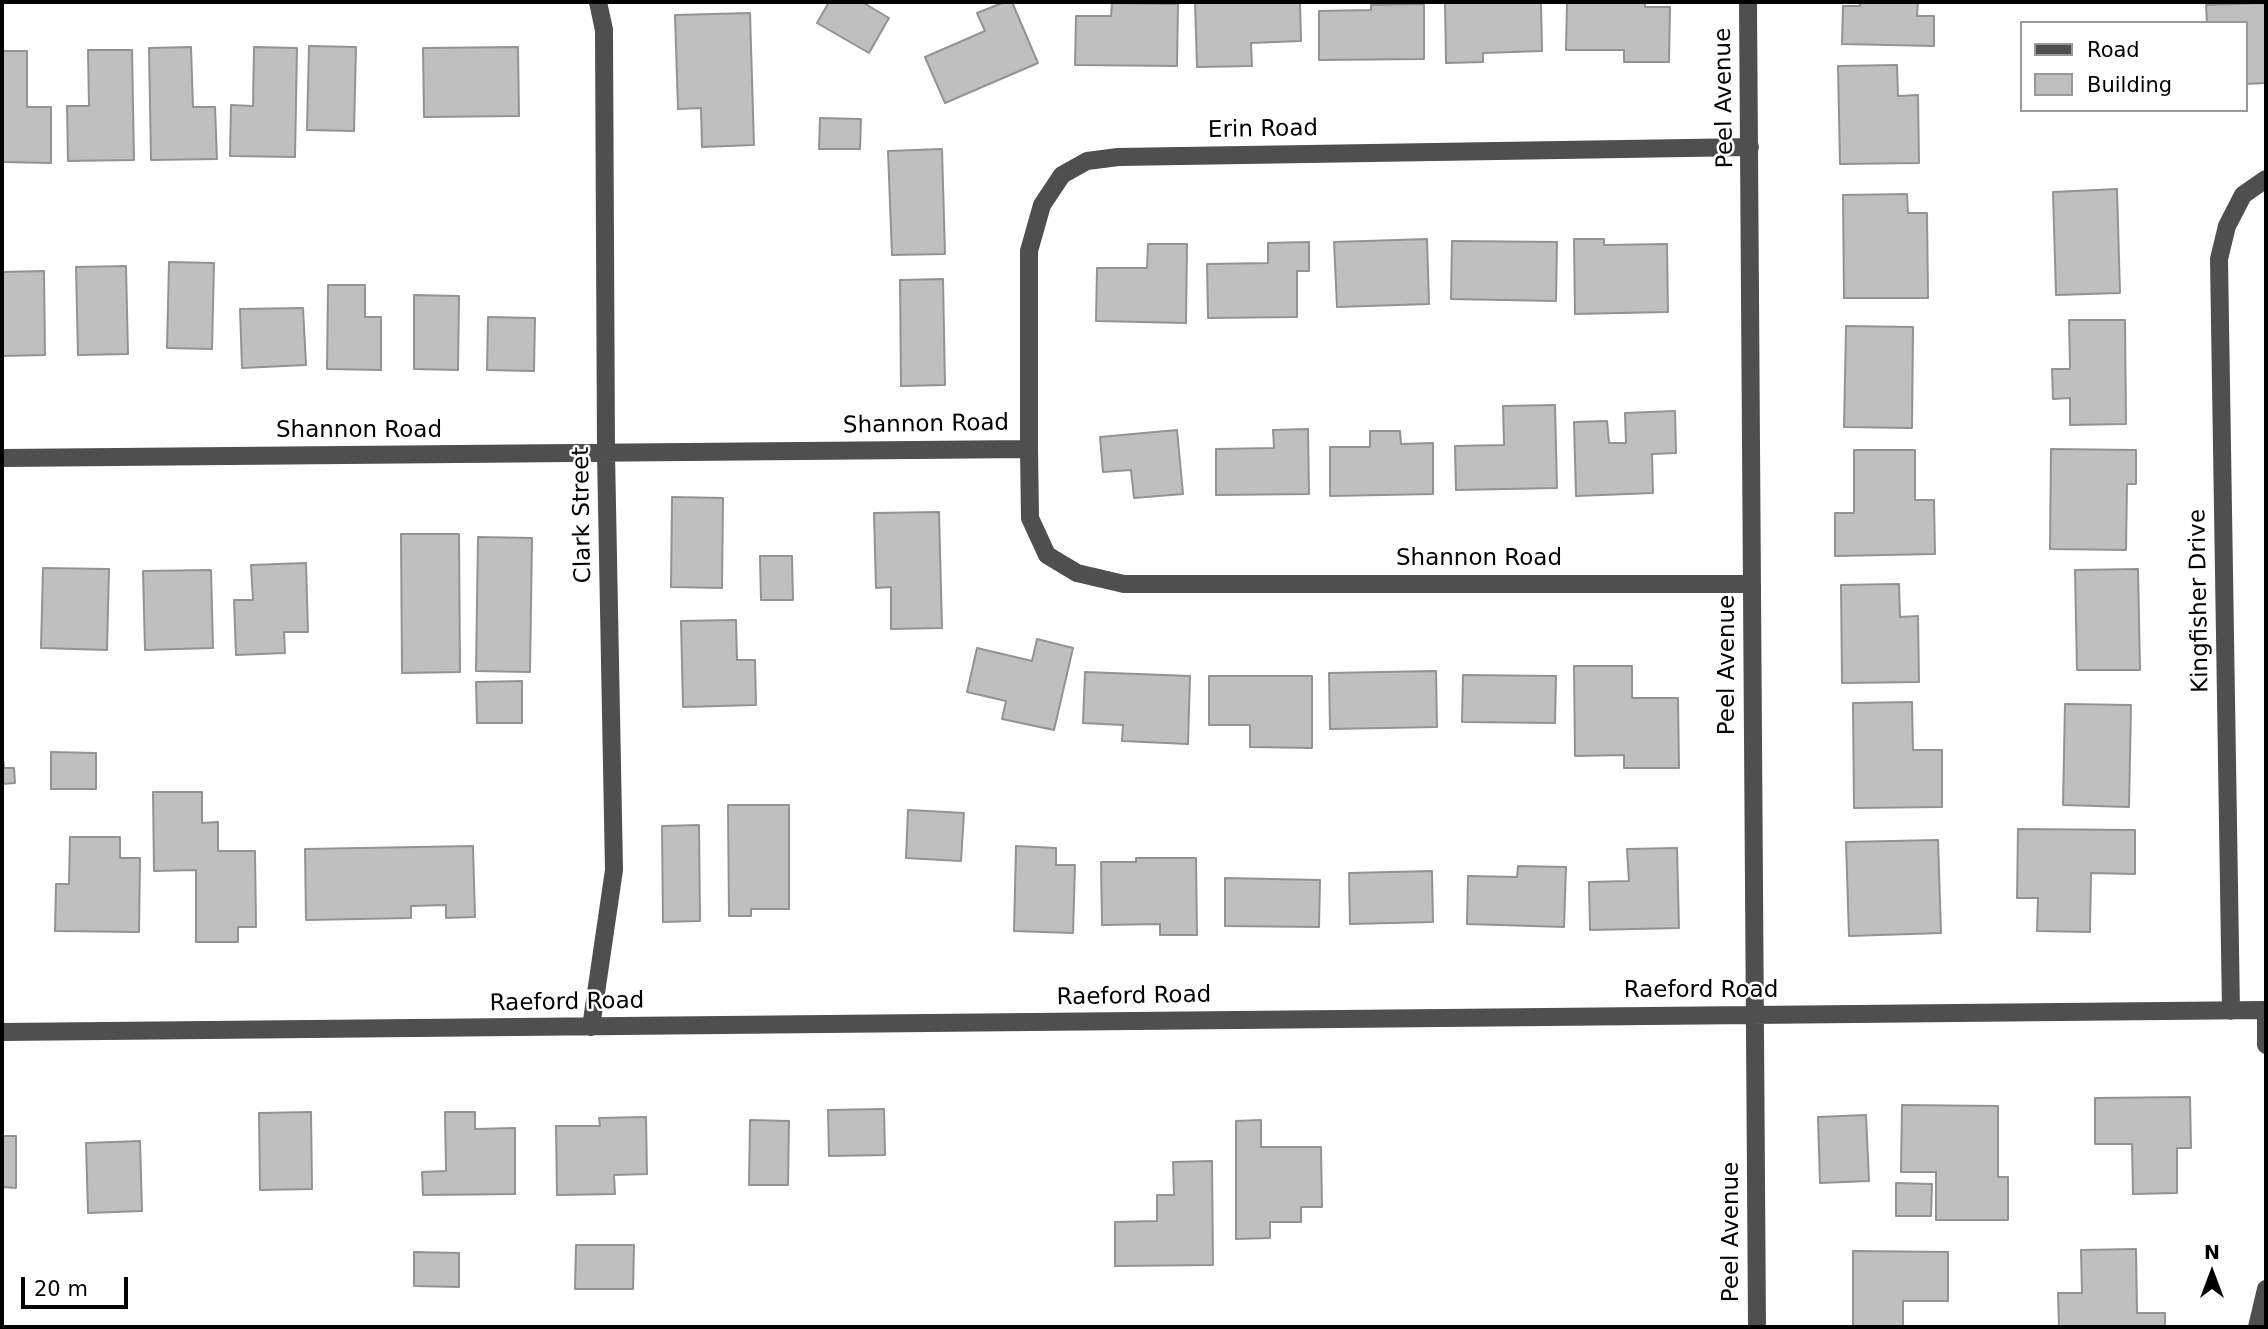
<!DOCTYPE html>
<style>
body{margin:0}
#map{position:relative;width:2268px;height:1329px;overflow:hidden;background:#fff;font-family:"DejaVu Sans",sans-serif}
canvas{display:block}
.frame{position:absolute;inset:0;border:4px solid #000;pointer-events:none}
.legend{position:absolute;left:2020px;top:21px;width:228px;height:91px;box-sizing:border-box;background:#fff;border:2px solid #999;margin:0;padding:9px 12px;list-style:none;font-size:21px;color:#000}
.legend li{display:flex;align-items:center;gap:14px;height:35px}
.legend b{width:35px;border:2px solid #999}
.north{position:absolute;left:2177px;top:1238px;width:70px;height:70px;-webkit-text-stroke:5px #fff;paint-order:stroke;rotate:0deg;font-size:19px;font-weight:700;line-height:28px;text-align:center;color:#000}
.north::after{content:'';display:block;margin:auto;width:24px;height:32px;background:#000;clip-path:polygon(50% 0,100% 100%,50% 72%,0 100%)}
.scale{position:absolute;left:21px;top:1277px;width:107px;height:32px;box-sizing:border-box;border:4px solid #000;border-top:0;padding-left:9px;font-size:21px;line-height:24px;white-space:nowrap;color:#000;-webkit-text-stroke:5px #fff;paint-order:stroke}
</style>
<div id="map">
<canvas width="2268" height="1329"></canvas>
<div class="frame"></div>
<ul class="legend">
<li><b style="height:9px;background:#4f4f4f"></b>Road</li>
<li><b style="height:19px;background:#bfbfbf"></b>Building</li>
</ul>
<div class="north">N</div>
<div class="scale">20 m</div>
</div>
<script>
const c = document.querySelector('canvas').getContext('2d');
c.lineJoin = 'round';
function paint(path, color) { c.fillStyle = color; c.fill(path, 'evenodd'); }
function strokePath(path, color, width, dash) { c.strokeStyle = color; c.lineWidth = width; c.lineCap = dash ? 'butt' : 'round'; c.setLineDash(dash || []); c.stroke(path); }
function label(font, color, halo, rows, align = 'center') {
  c.font = font + ' "DejaVu Sans",sans-serif'; c.lineWidth = 5; c.setLineDash([]); c.textBaseline = 'middle'; c.strokeStyle = halo; c.fillStyle = color; for (const [text, x, y, turn = 0] of rows) {
    c.save(); c.translate(x, y); c.rotate((+turn || 0) * Math.PI / 180); c.textAlign = isNaN(turn) ? turn : align; if (halo) c.strokeText(text, 0, 0); c.fillText(text, 0, 0); c.restore();
  }
}
const building = new Path2D(`
 M 829,2 L 862,2 L 889,18 L 869,53 L 817,23 Z
 M 1005,2 L 1012,2 L 1038,63 L 945,103 L 925,57 L 985,31 L 977,13 Z
 M 1195,2 L 1300,2 L 1301,41 L 1251,43 L 1252,66 L 1197,67 Z
 M 1445,2 L 1541,2 L 1542,51 L 1483,53 L 1483,62 L 1446,63 Z
 M 1567,2 L 1645,2 L 1645,7 L 1670,7 L 1669,62 L 1624,62 L 1624,50 L 1566,50 Z
 M 1860,2 L 1918,2 L 1917,16 L 1934,16 L 1934,46 L 1842,44 L 1843,6 L 1860,6 Z
 M 1112,3 L 1178,4 L 1177,66 L 1075,65 L 1076,16 L 1111,16 Z
 M 2266,3 L 2266,83 L 2245,84 L 2245,23 L 2207,23 L 2206,5 Z
 M 1424,4 L 1424,59 L 1319,60 L 1319,11 L 1371,10 L 1371,5 Z
 M 750,13 L 754,145 L 702,147 L 701,108 L 678,109 L 675,15 Z
 M 309,46 L 356,47 L 354,131 L 307,130 Z
 M 191,47 L 193,107 L 215,107 L 217,159 L 151,160 L 149,48 Z
 M 254,47 L 297,48 L 295,157 L 230,156 L 231,105 L 253,106 Z
 M 518,47 L 519,116 L 424,117 L 423,48 Z
 M 88,50 L 132,50 L 134,160 L 68,161 L 67,106 L 89,106 Z
 M 2,51 L 27,51 L 27,107 L 51,107 L 51,163 L 2,162 Z
 M 1897,65 L 1898,96 L 1918,95 L 1919,163 L 1840,164 L 1838,66 Z
 M 820,118 L 861,119 L 860,149 L 819,149 Z
 M 942,149 L 945,254 L 892,255 L 888,151 Z
 M 2117,189 L 2120,293 L 2056,295 L 2053,192 Z
 M 1907,194 L 1908,213 L 1927,213 L 1928,298 L 1844,298 L 1843,195 Z
 M 1427,239 L 1429,304 L 1337,307 L 1334,242 Z
 M 1574,239 L 1604,239 L 1604,245 L 1667,244 L 1668,312 L 1575,314 Z
 M 1452,241 L 1557,242 L 1556,301 L 1451,299 Z
 M 1309,242 L 1309,271 L 1297,271 L 1297,317 L 1208,318 L 1207,264 L 1268,263 L 1268,243 Z
 M 1148,244 L 1187,244 L 1186,323 L 1096,321 L 1097,268 L 1147,268 Z
 M 169,262 L 214,263 L 212,349 L 167,348 Z
 M 126,266 L 128,354 L 78,355 L 76,267 Z
 M 44,271 L 45,355 L 2,356 L 2,272 Z
 M 943,279 L 945,385 L 901,386 L 900,280 Z
 M 328,285 L 365,285 L 365,317 L 381,317 L 381,370 L 327,369 Z
 M 414,295 L 459,296 L 458,370 L 414,369 Z
 M 303,308 L 306,365 L 242,368 L 240,309 Z
 M 488,317 L 535,318 L 534,371 L 487,370 Z
 M 2069,320 L 2125,320 L 2126,424 L 2070,425 L 2070,398 L 2053,399 L 2052,369 L 2070,369 Z
 M 1846,326 L 1913,327 L 1912,428 L 1844,427 Z
 M 1555,405 L 1557,488 L 1456,490 L 1455,446 L 1504,445 L 1503,406 Z
 M 1675,411 L 1676,453 L 1652,454 L 1653,493 L 1576,496 L 1574,422 L 1607,421 L 1609,443 L 1626,443 L 1625,413 Z
 M 1308,429 L 1309,494 L 1216,495 L 1216,449 L 1274,448 L 1273,430 Z
 M 1177,430 L 1183,494 L 1134,498 L 1131,470 L 1103,472 L 1100,437 Z
 M 1370,431 L 1400,431 L 1401,444 L 1433,443 L 1433,494 L 1330,496 L 1330,447 L 1370,447 Z
 M 2051,449 L 2136,450 L 2136,484 L 2127,484 L 2126,550 L 2050,549 Z
 M 1854,450 L 1915,450 L 1915,500 L 1934,500 L 1935,554 L 1835,556 L 1835,513 L 1854,513 Z
 M 672,497 L 723,498 L 722,588 L 671,587 Z
 M 939,512 L 942,628 L 891,629 L 891,587 L 876,588 L 874,513 Z
 M 401,534 L 459,534 L 460,672 L 402,673 Z
 M 478,537 L 532,538 L 530,672 L 476,671 Z
 M 760,556 L 792,556 L 793,600 L 761,600 Z
 M 306,563 L 308,632 L 284,632 L 285,653 L 236,655 L 234,600 L 253,600 L 251,565 Z
 M 43,568 L 109,569 L 107,650 L 41,648 Z
 M 2138,569 L 2140,670 L 2077,670 L 2075,570 Z
 M 211,570 L 213,648 L 145,650 L 143,571 Z
 M 1899,584 L 1900,617 L 1918,616 L 1919,682 L 1842,683 L 1841,585 Z
 M 736,620 L 737,660 L 755,660 L 756,705 L 683,707 L 681,621 Z
 M 1037,639 L 1073,648 L 1054,730 L 1002,719 L 1006,701 L 967,692 L 977,648 L 1032,661 Z
 M 1574,666 L 1632,666 L 1632,698 L 1678,698 L 1679,768 L 1624,768 L 1624,755 L 1575,756 Z
 M 1436,671 L 1437,727 L 1330,729 L 1329,673 Z
 M 1085,672 L 1190,676 L 1188,744 L 1122,741 L 1123,725 L 1083,723 Z
 M 1463,675 L 1556,676 L 1555,723 L 1462,722 Z
 M 1209,676 L 1312,676 L 1312,748 L 1250,747 L 1250,725 L 1209,725 Z
 M 522,681 L 522,723 L 477,723 L 476,682 Z
 M 1912,702 L 1913,750 L 1942,750 L 1942,807 L 1854,808 L 1853,703 Z
 M 2065,704 L 2131,705 L 2129,807 L 2063,805 Z
 M 2,749 L 4,768 L 14,768 L 15,783 L 2,784 Z
 M 51,752 L 96,753 L 96,789 L 51,789 Z
 M 153,792 L 202,792 L 202,823 L 218,822 L 218,851 L 255,851 L 256,927 L 238,927 L 238,942 L 196,942 L 196,870 L 154,871 Z
 M 728,805 L 789,805 L 789,909 L 751,909 L 751,916 L 729,916 Z
 M 908,810 L 964,813 L 961,861 L 906,858 Z
 M 699,825 L 700,921 L 663,922 L 662,826 Z
 M 2018,829 L 2135,830 L 2135,874 L 2091,873 L 2090,932 L 2037,931 L 2038,898 L 2017,898 Z
 M 70,837 L 120,837 L 120,858 L 140,858 L 139,932 L 55,931 L 56,884 L 69,884 Z
 M 1938,840 L 1941,933 L 1849,936 L 1846,842 Z
 M 473,846 L 475,917 L 446,918 L 446,905 L 411,906 L 411,918 L 306,920 L 305,849 Z
 M 1016,846 L 1056,848 L 1056,865 L 1075,865 L 1073,933 L 1014,931 Z
 M 1677,848 L 1679,928 L 1590,930 L 1589,882 L 1629,881 L 1627,849 Z
 M 1136,858 L 1196,858 L 1197,935 L 1160,935 L 1160,924 L 1102,925 L 1101,862 L 1136,862 Z
 M 1518,866 L 1566,867 L 1564,927 L 1467,924 L 1468,876 L 1517,877 Z
 M 1432,871 L 1433,922 L 1350,924 L 1349,873 Z
 M 1225,878 L 1320,880 L 1319,927 L 1225,926 Z
 M 2190,1097 L 2191,1148 L 2177,1148 L 2177,1193 L 2133,1194 L 2132,1144 L 2095,1144 L 2095,1098 Z
 M 1902,1105 L 1998,1106 L 1998,1177 L 2008,1177 L 2008,1220 L 1936,1220 L 1936,1172 L 1901,1172 Z
 M 884,1109 L 885,1155 L 829,1156 L 828,1110 Z
 M 311,1112 L 312,1189 L 260,1190 L 259,1113 Z
 M 445,1112 L 475,1112 L 475,1129 L 515,1128 L 515,1194 L 423,1195 L 422,1172 L 446,1171 Z
 M 1866,1115 L 1869,1181 L 1820,1183 L 1818,1117 Z
 M 646,1117 L 647,1174 L 614,1175 L 615,1194 L 557,1195 L 556,1126 L 600,1126 L 599,1118 Z
 M 750,1120 L 789,1121 L 788,1185 L 749,1185 Z
 M 1261,1120 L 1261,1147 L 1321,1147 L 1322,1207 L 1301,1207 L 1301,1222 L 1270,1222 L 1270,1238 L 1236,1239 L 1236,1121 Z
 M 2,1136 L 16,1136 L 16,1188 L 2,1187 Z
 M 140,1141 L 142,1211 L 88,1213 L 86,1143 Z
 M 1212,1161 L 1213,1265 L 1115,1266 L 1115,1222 L 1157,1221 L 1157,1195 L 1174,1195 L 1173,1162 Z
 M 1896,1183 L 1932,1184 L 1931,1216 L 1896,1216 Z
 M 576,1245 L 634,1245 L 633,1289 L 575,1289 Z
 M 2136,1249 L 2137,1313 L 2165,1313 L 2165,1327 L 2059,1327 L 2058,1293 L 2082,1293 L 2081,1250 Z
 M 1853,1251 L 1948,1252 L 1948,1301 L 1903,1301 L 1903,1327 L 1853,1327 Z
 M 414,1252 L 459,1253 L 459,1287 L 414,1286 Z`);
paint(building, '#bfbfbf');
strokePath(building, '#939393', 2);
strokePath(new Path2D(`
 M 1748,2 L 1757,1327
 M 1750,147 L 1118,157 L 1087,161 L 1062,175 L 1042,205 L 1029,251 L 1029,449 L 1030,518 L 1047,555 L 1077,573 L 1124,584 L 1752,584
 M 2,458 L 1029,449
 M 2266,1010 L 2266,1045
 M 2231,1011 L 2219,259 L 2227,226 L 2243,195 L 2266,179
 M 591,1027 L 614,870 L 606,453 L 604,30 L 598,2
 M 2,1032 L 2266,1010
 M 2257,1327 L 2266,1289`), '#4f4f4f', 18);
label('23px', '#000', '#fff', [
 ["Peel Avenue",1725,98,-91],
 ["Erin Road",1263,130,-1],
 ["Shannon Road",926,425,-1],
 ["Shannon Road",359,431],
 ["Clark Street",583,515,-91],
 ["Shannon Road",1479,559],
 ["Kingfisher Drive",2200,601,-91],
 ["Peel Avenue",1728,665,-90],
 ["Raeford Road",1701,991],
 ["Raeford Road",1134,997,-1],
 ["Raeford Road",567,1003,-1],
 ["Peel Avenue",1732,1232,-90]
]);
</script>
